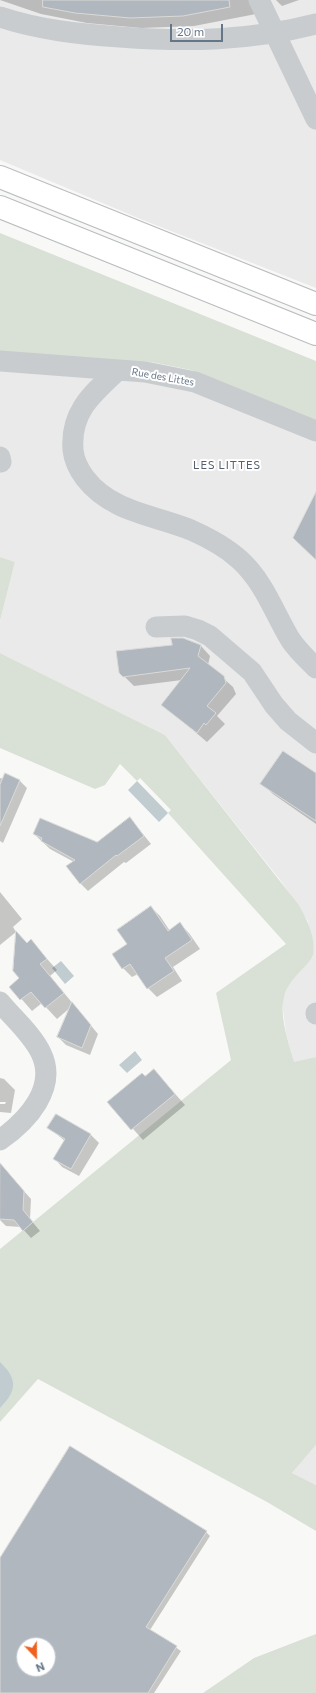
<!DOCTYPE html>
<style>
body{margin:0}
#map{position:relative;width:316px;height:1693px;overflow:hidden;background:#f8f9f6;font-family:Commissioner,sans-serif}
canvas{display:block}
.north{position:absolute;left:16px;top:1637px;width:40px;height:40px;box-sizing:border-box;background:#fff;border:1px solid #c1c8d0;border-radius:50%;rotate:158deg;font-size:11px;font-weight:700;line-height:16px;text-align:center;color:#657689}
.north::after{content:'';display:block;margin:auto;width:14px;height:18px;background:#f0611f;clip-path:polygon(50% 0,100% 100%,50% 72%,0 100%)}
.scale{position:absolute;left:170px;top:24px;width:53px;height:18px;box-sizing:border-box;border:2px solid #657689;border-top:0;padding-left:5px;font-size:12px;line-height:14px;white-space:nowrap;color:#657689;-webkit-text-stroke:3px #fff;paint-order:stroke}
</style>
<div id="map">
<canvas width="316" height="1693"></canvas>
<div class="north">N</div>
<div class="scale">20 m</div>
</div>
<script>
const c = document.querySelector('canvas').getContext('2d');
c.lineJoin = 'round';
function paint(path, color) { c.fillStyle = color; c.fill(path, 'evenodd'); }
function strokePath(path, color, width, dash) { c.strokeStyle = color; c.lineWidth = width; c.lineCap = dash ? 'butt' : 'round'; c.setLineDash(dash || []); c.stroke(path); }
function label(font, color, halo, rows, align = 'center') {
  c.font = font + ' Commissioner,sans-serif'; c.lineWidth = 4; c.setLineDash([]); c.textBaseline = 'middle'; c.strokeStyle = halo; c.fillStyle = color; for (const [text, x, y, turn = 0] of rows) {
    c.save(); c.translate(x, y); c.rotate((+turn || 0) * Math.PI / 180); c.textAlign = isNaN(turn) ? turn : align; if (halo) c.strokeText(text, 0, 0); c.fillText(text, 0, 0); c.restore();
  }
}
paint(new Path2D(`
 M 0,0 L 316,0 L 316,288 L 143,220 L 0,160 Z
 M 0,351 L 78,359 L 151,362 L 191,370 L 316,423 L 316,1057 L 294,1063 L 286,1033 L 283,1010 L 283,998 L 288,986 L 313,956 L 308,921 L 281,881 L 165,735 L 0,653 L 0,621 L 15,562 L 0,557 Z
 M 316,1445 L 316,1485 L 292,1473 Z`), '#e9eae9');
paint(new Path2D(`
 M 0,233 L 316,361 L 316,423 L 191,370 L 151,362 L 78,359 L 0,351 Z
 M 0,557 L 15,562 L 0,621 Z
 M 0,653 L 165,735 L 298,904 C 307,919 316,937 313,955 C 311,961 303,968 298,974 C 292,981 286,987 284,997 C 279,1017 289,1043 294,1062 L 316,1057 L 316,1445 L 292,1473 L 316,1485 L 316,1531 L 267,1502 L 38,1379 L 0,1422 L 0,1249 L 231,1060 L 216,993 L 286,944 L 168,813 L 171,810 L 140,778 L 137,781 L 120,764 L 105,785 L 95,789 L 0,748 Z
 M 316,1634 L 316,1693 L 203,1693 L 254,1658 Z`), '#d9e1d6');
paint(new Path2D(`
 M 137,781 L 168,813 L 159,822 L 128,790 Z
 M 61,961 L 74,976 L 65,984 L 52,968 Z
 M 135,1051 L 142,1060 L 127,1073 L 119,1065 Z
 M 0,1362 C 18,1379 17,1391 0,1408 Z`), '#c1ccd1');
paint(new Path2D(`
 M 0,0 L 264,0 L 256,14 L 194,26 L 141,28 L 87,23 L 41,14 Z
 M 276,0 L 299,0 L 282,6 Z
 M 201,646 L 210,656 L 208,665 L 233,687 L 236,694 L 217,716 L 225,724 L 207,742 L 162,704 L 182,680 L 134,686 L 120,672 Z
 M 6,775 L 20,781 L 27,788 L 3,843 L 0,841 L 0,778 L 4,779 Z
 M 316,775 L 316,824 L 273,794 L 262,783 Z
 M 130,818 L 151,844 L 126,863 L 124,862 L 88,891 L 80,883 L 74,862 L 50,849 L 34,834 L 97,843 Z
 M 0,892 L 22,919 L 13,927 L 16,932 L 0,945 Z
 M 151,907 L 160,916 L 170,931 L 180,924 L 189,933 L 200,949 L 173,967 L 182,981 L 157,997 L 148,988 L 138,974 L 132,977 L 123,968 L 128,944 Z
 M 31,941 L 57,970 L 50,976 L 98,1034 L 90,1055 L 66,1045 L 58,1037 L 71,1007 L 57,1019 L 42,1003 L 32,1011 L 11,987 L 21,978 L 27,944 Z
 M 154,1070 L 185,1105 L 143,1140 L 109,1102 Z
 M 0,1078 L 4,1079 L 15,1090 L 11,1113 L 0,1112 L 0,1104 L 5,1104 L 6,1102 L 0,1102 Z
 M 56,1115 L 91,1135 L 99,1143 L 79,1176 L 62,1167 L 55,1159 L 65,1141 L 49,1128 Z
 M 5,1170 L 31,1199 L 30,1219 L 40,1231 L 31,1238 L 21,1227 L 6,1226 L 0,1220 L 0,1175 Z
 M 206,1532 L 210,1536 L 150,1630 L 181,1651 L 154,1693 L 0,1693 L 0,1560 ZM 24,1645 L 48,1645 L 48,1669 L 24,1669 Z`), '#0003');
const building = new Path2D(`
 M 43,0 L 229,0 L 230,7 L 183,16 L 130,18 L 75,13 L 43,7 Z
 M 316,492 L 316,560 L 293,538 Z
 M 171,638 L 183,638 L 201,645 L 198,656 L 224,676 L 226,683 L 207,706 L 216,713 L 206,725 L 204,723 L 197,733 L 161,705 L 190,668 L 123,677 L 119,673 L 116,651 L 172,645 Z
 M 283,751 L 316,773 L 316,821 L 260,784 Z
 M 5,773 L 20,780 L 0,826 L 0,785 Z
 M 130,817 L 144,836 L 117,856 L 116,855 L 80,884 L 66,866 L 75,860 L 41,841 L 42,838 L 33,834 L 40,818 L 97,842 Z
 M 151,906 L 168,931 L 180,922 L 192,940 L 165,958 L 174,971 L 147,989 L 130,964 L 122,969 L 112,954 L 127,944 L 117,930 Z
 M 16,931 L 27,943 L 31,939 L 47,959 L 40,964 L 64,993 L 45,1008 L 31,992 L 20,1000 L 9,987 L 19,978 L 13,971 Z
 M 72,1002 L 91,1025 L 82,1048 L 57,1037 Z
 M 154,1069 L 175,1094 L 131,1130 L 107,1102 L 142,1073 L 145,1076 Z
 M 56,1114 L 91,1134 L 71,1169 L 53,1159 L 65,1139 L 47,1128 Z
 M 0,1163 L 24,1191 L 23,1210 L 33,1222 L 23,1231 L 14,1220 L 0,1219 Z
 M 70,1446 L 207,1531 L 146,1627 L 177,1646 L 148,1693 L 0,1693 L 0,1558 ZM 24,1645 L 48,1645 L 48,1669 L 24,1669 Z`);
paint(building, '#b0b7be');
strokePath(building, '#dadad8', 1);
const highway = new Path2D(`
 M 0,177 L 316,304
 M 0,207 L 316,334`);
strokePath(highway, '#babdc1', 24);
strokePath(new Path2D(`
 M 259,0 L 316,119
 M 0,17 C 39,30 79,34 120,37 C 186,42 251,41 316,24
 M 0,361 L 145,372 L 195,382 L 316,431
 M 118,370 C 92,394 70,412 73,450 C 74,460 79,470 85,478 C 111,512 154,515 191,530 C 209,538 226,547 240,560 C 264,582 274,612 290,639 C 297,650 307,659 316,668
 M 0,457 L 1,462
 M 156,627 L 185,626 L 198,630 L 210,636 L 252,672 L 274,705 L 288,721 L 316,743
 M 0,1002 C 13,1018 32,1034 41,1053 C 58,1088 27,1121 0,1140
 M 316,1014 L 316,1013`), '#c8cccf', 21);
strokePath(highway, '#fff', 22);
label('10px', '#657689', '#fff', [
 ["Rue des Littes",163,377,10]
]);
c.letterSpacing = '1px';
label('11px', '#54606d', '#fff', [
 ["LES LITTES",227,465]
]);
c.letterSpacing = '0px';
</script>
